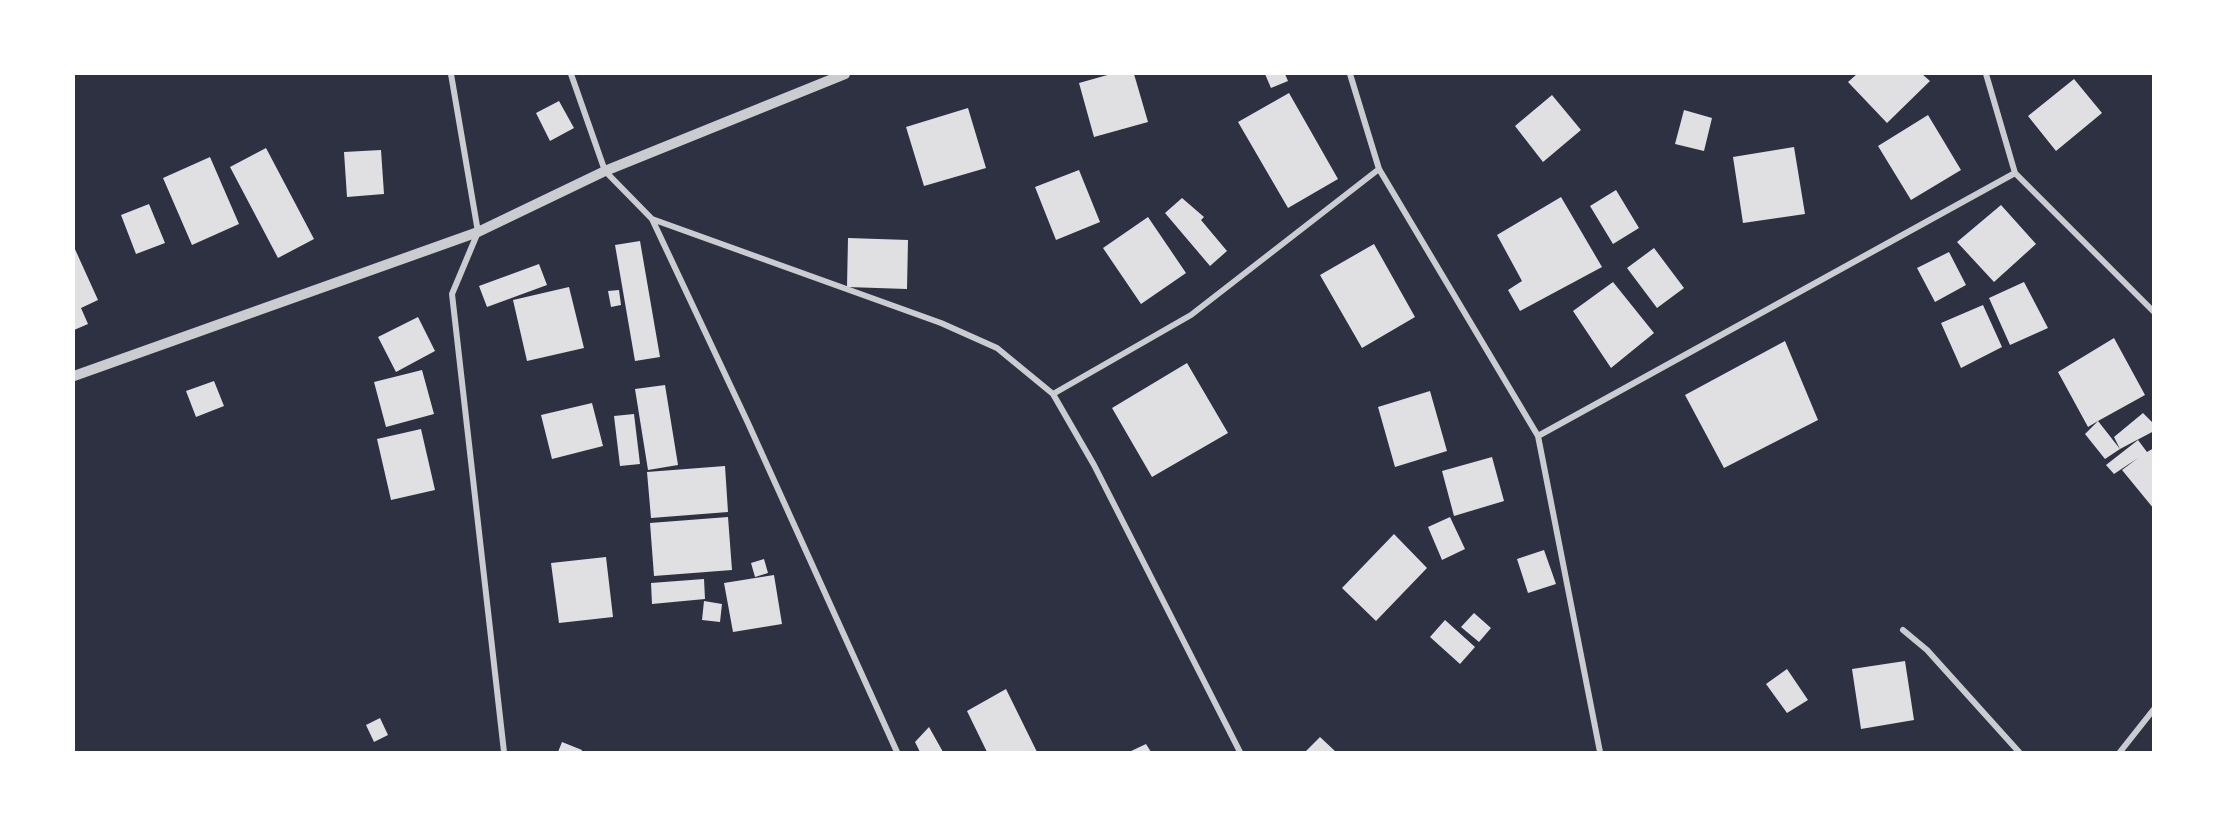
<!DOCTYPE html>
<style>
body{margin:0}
#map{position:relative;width:2227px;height:826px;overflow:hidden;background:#2d3142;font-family:"Roboto Condensed",sans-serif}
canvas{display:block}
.frame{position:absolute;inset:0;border:75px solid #fff;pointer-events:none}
</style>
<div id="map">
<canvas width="2227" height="826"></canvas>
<div class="frame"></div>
</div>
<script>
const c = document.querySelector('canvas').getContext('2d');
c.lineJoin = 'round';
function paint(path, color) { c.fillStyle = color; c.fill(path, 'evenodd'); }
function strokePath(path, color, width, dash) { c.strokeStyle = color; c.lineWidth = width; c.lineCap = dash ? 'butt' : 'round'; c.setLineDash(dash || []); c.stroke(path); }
paint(new Path2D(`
 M 1111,74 L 1134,74 L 1148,122 L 1094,137 L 1079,83 Z
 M 1265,74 L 1285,74 L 1288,81 L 1271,88 Z
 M 1857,74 L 1922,74 L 1930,81 L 1887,123 L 1848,82 Z
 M 2074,79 L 2102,113 L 2056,151 L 2028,116 Z
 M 1289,93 L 1338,179 L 1288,208 L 1238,122 Z
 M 1552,95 L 1581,130 L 1543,162 L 1515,126 Z
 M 559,101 L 574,128 L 550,141 L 536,113 Z
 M 968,108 L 986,168 L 924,186 L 906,127 Z
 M 1684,110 L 1712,118 L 1704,151 L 1675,144 Z
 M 1928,115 L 1961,170 L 1911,200 L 1878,146 Z
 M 1794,147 L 1805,214 L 1743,223 L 1733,157 Z
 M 266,148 L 314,239 L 278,258 L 230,167 Z
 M 381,150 L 384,194 L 347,197 L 344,152 Z
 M 210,157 L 239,224 L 192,245 L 163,178 Z
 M 1079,170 L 1100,222 L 1056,240 L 1035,187 Z
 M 1616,190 L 1639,228 L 1613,244 L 1590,206 Z
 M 1561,197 L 1602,267 L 1520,311 L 1508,290 L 1522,281 L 1497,235 Z
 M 1182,198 L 1204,217 L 1201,220 L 1227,251 L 1210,266 L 1165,213 Z
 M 149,204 L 165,243 L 136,254 L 121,215 Z
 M 2001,205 L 2036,244 L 1994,282 L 1957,242 Z
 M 1148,217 L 1186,273 L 1141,304 L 1103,248 Z
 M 848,238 L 908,240 L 907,289 L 847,287 Z
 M 640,241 L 660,357 L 635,361 L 615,245 Z
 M 1374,244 L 1415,317 L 1362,348 L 1320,275 Z
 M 74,247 L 98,300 L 81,308 L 88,324 L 74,330 Z
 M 1654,248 L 1684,288 L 1657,308 L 1627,268 Z
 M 1949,252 L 1966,285 L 1935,302 L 1917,268 Z
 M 539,264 L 547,285 L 487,307 L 479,286 Z
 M 1613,282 L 1654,333 L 1611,368 L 1573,311 Z
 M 2024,282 L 2048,328 L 2010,345 L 1989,298 Z
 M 569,287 L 584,348 L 527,361 L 513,300 Z
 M 619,290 L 621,305 L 611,307 L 608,291 Z
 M 1983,305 L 2002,347 L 1961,368 L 1941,323 Z
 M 418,317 L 435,351 L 396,372 L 378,337 Z
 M 2114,338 L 2145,395 L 2098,421 L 2120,449 L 2105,459 L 2085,434 L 2098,421 L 2088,427 L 2058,372 Z
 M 1785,341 L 1818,420 L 1724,468 L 1685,395 Z
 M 1187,363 L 1228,433 L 1152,477 L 1112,408 Z
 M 422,370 L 434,414 L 386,427 L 374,382 Z
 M 214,381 L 224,406 L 196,417 L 186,391 Z
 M 665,385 L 678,465 L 648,470 L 635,389 Z
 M 1430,391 L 1447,451 L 1395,467 L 1378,407 Z
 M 592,403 L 603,446 L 552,459 L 541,415 Z
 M 2143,413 L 2154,424 L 2154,431 L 2120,449 L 2114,437 Z
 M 634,414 L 640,464 L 620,466 L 614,416 Z
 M 421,429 L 435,490 L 391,500 L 377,439 Z
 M 2138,440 L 2147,452 L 2154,448 L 2154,509 L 2122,470 L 2138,458 L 2114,474 L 2106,465 Z
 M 1492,457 L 1504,501 L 1454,516 L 1442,471 Z
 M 725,466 L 728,512 L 651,518 L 647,472 Z
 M 728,517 L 732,570 L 654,576 L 650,523 Z
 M 1450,517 L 1465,549 L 1442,560 L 1428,527 Z
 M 1394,534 L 1427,568 L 1376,621 L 1342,588 Z
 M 1544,550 L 1556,584 L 1528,593 L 1517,559 Z
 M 606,557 L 613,617 L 559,623 L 551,563 Z
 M 764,559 L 768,573 L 755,577 L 751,563 Z
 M 774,575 L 782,624 L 733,632 L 724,583 Z
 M 704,579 L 705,599 L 652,604 L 651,583 Z
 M 704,601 L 722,604 L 720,622 L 702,620 Z
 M 1474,613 L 1491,628 L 1479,642 L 1461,627 Z
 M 1445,620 L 1475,647 L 1460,664 L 1430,637 Z
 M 1905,661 L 1914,720 L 1861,729 L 1852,669 Z
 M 1787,669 L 1808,700 L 1787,713 L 1766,684 Z
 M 1006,689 L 1037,752 L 987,752 L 967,711 Z
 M 380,718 L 388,735 L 374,742 L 366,725 Z
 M 929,727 L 943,752 L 920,752 L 915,742 Z
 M 1320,737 L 1336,752 L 1305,752 Z
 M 562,742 L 582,750 L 581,752 L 558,752 Z
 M 1146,744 L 1151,752 L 1129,752 Z`), '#e0e0e3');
strokePath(new Path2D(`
 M 451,74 L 478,232 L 452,294 L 504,752
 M 571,74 L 605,171 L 652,219 L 748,423 L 897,752
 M 1350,74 L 1379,169 L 1538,436 L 1600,752
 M 1986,74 L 2015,173 L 2154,312
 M 652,219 L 941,323 L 997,348 L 1053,394 L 1094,465 L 1240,752
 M 1053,394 L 1191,315 L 1379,169
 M 1538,436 L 2015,173
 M 1903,630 L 1927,650 L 2019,752
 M 2120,752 L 2154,709`), '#caccd0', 6);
strokePath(new Path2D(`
 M 74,376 L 478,232 L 605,171 L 845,74`), '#caccd0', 10);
</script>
